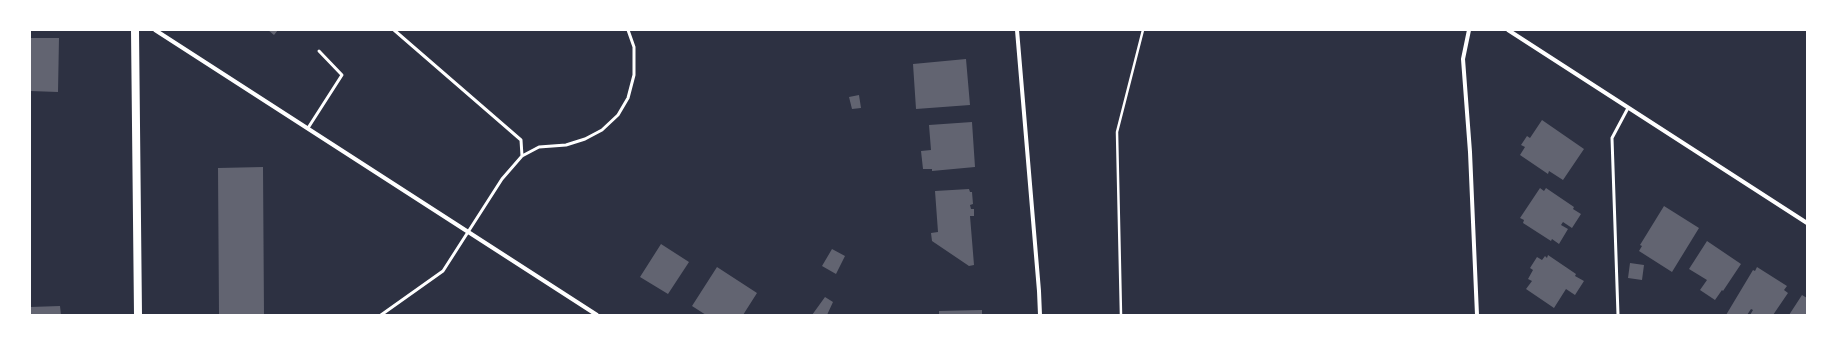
<!DOCTYPE html>
<style>
body{margin:0}
#map{position:relative;width:1837px;height:345px;overflow:hidden;background:#2d3142;font-family:Montserrat,sans-serif}
canvas{display:block}
.frame{position:absolute;inset:0;border:31px solid #fff;pointer-events:none}
</style>
<div id="map">
<canvas width="1837" height="345"></canvas>
<div class="frame"></div>
</div>
<script>
const c = document.querySelector('canvas').getContext('2d');
c.lineJoin = 'round';
function paint(path, color) { c.fillStyle = color; c.fill(path, 'evenodd'); }
function strokePath(path, color, width, dash) { c.strokeStyle = color; c.lineWidth = width; c.lineCap = dash ? 'butt' : 'round'; c.setLineDash(dash || []); c.stroke(path); }
paint(new Path2D(`
 M 268,30 L 278,30 L 274,35 Z
 M 30,38 L 59,38 L 58,92 L 30,91 Z
 M 966,59 L 970,105 L 916,109 L 913,64 Z
 M 859,95 L 861,108 L 852,109 L 849,97 Z
 M 1542,120 L 1584,149 L 1563,180 L 1549,171 L 1548,174 L 1520,155 L 1525,147 L 1521,145 L 1527,136 L 1530,138 Z
 M 972,122 L 975,167 L 932,171 L 932,169 L 923,169 L 921,151 L 931,150 L 929,125 Z
 M 263,167 L 264,315 L 219,315 L 218,168 Z
 M 1540,188 L 1544,191 L 1546,188 L 1574,207 L 1573,209 L 1581,214 L 1572,228 L 1563,222 L 1561,225 L 1568,229 L 1559,244 L 1552,239 L 1551,241 L 1523,223 L 1524,220 L 1520,218 Z
 M 969,189 L 970,192 L 972,192 L 973,204 L 970,205 L 971,209 L 974,209 L 974,216 L 970,216 L 974,265 L 969,266 L 932,241 L 931,233 L 938,232 L 935,191 Z
 M 1664,206 L 1699,228 L 1672,272 L 1639,251 L 1642,246 L 1640,245 Z
 M 1707,241 L 1741,264 L 1723,291 L 1722,290 L 1715,300 L 1700,290 L 1707,280 L 1689,269 Z
 M 661,244 L 689,262 L 668,294 L 640,277 Z
 M 832,249 L 845,256 L 836,274 L 822,266 Z
 M 1548,255 L 1576,274 L 1575,276 L 1584,281 L 1575,295 L 1566,289 L 1554,308 L 1526,289 L 1532,281 L 1528,279 L 1533,270 L 1530,268 L 1537,257 L 1542,260 L 1545,256 L 1547,258 Z
 M 1630,263 L 1644,265 L 1642,280 L 1628,278 Z
 M 717,267 L 757,293 L 743,315 L 706,315 L 692,306 Z
 M 1757,267 L 1787,286 L 1784,290 L 1788,293 L 1773,315 L 1750,315 L 1753,310 L 1751,309 L 1747,315 L 1726,315 L 1753,270 L 1755,271 Z
 M 1802,295 L 1807,298 L 1807,315 L 1789,315 Z
 M 825,297 L 833,302 L 827,315 L 812,315 Z
 M 60,306 L 61,315 L 30,315 L 30,307 Z
 M 982,310 L 982,315 L 939,315 L 939,311 Z`), '#626471');
strokePath(new Path2D(`
 M 1121,315 L 1117,132 L 1143,30`), '#fff', 2.5);
strokePath(new Path2D(`
 M 394,30 L 521,140 L 522,156
 M 308,128 L 342,75 L 319,51
 M 381,315 L 443,271 L 502,179 L 522,156 L 539,147 L 566,145 L 585,139 L 602,130 L 618,115 L 628,98 L 634,75 L 634,47 L 628,30
 M 1618,315 L 1612,138 L 1628,108`), '#fff', 3);
strokePath(new Path2D(`
 M 155,30 L 597,315
 M 1017,30 L 1039,291 L 1040,315
 M 1469,30 L 1463,59 L 1470,152 L 1477,315
 M 1508,30 L 1807,223`), '#fff', 4);
strokePath(new Path2D(`
 M 135,30 L 138,315`), '#fff', 8);
</script>
